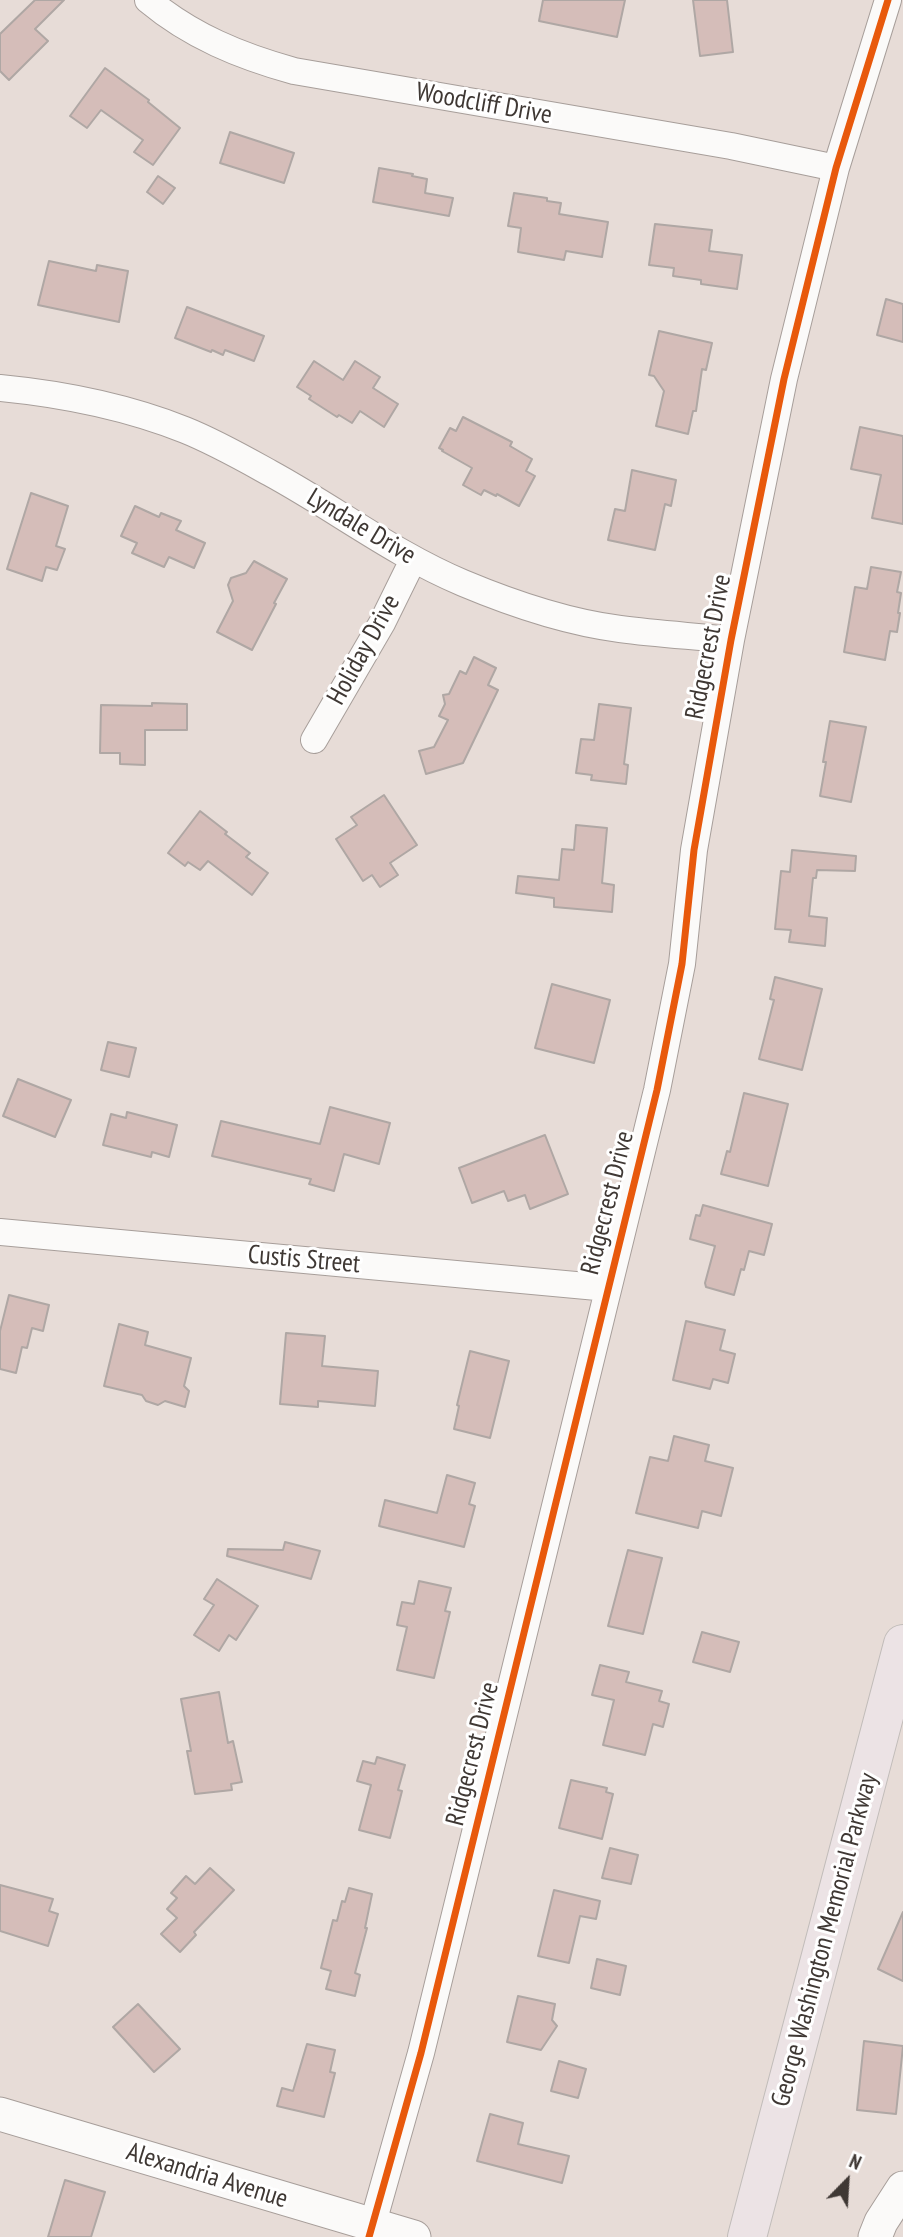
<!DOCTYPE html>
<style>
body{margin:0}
#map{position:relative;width:903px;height:2237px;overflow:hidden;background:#e7dcd7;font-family:"PT Sans Narrow",sans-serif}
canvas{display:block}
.north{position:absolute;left:812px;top:2146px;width:70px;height:70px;-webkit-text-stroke:5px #fff;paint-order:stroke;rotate:24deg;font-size:19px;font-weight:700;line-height:28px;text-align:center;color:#3f3834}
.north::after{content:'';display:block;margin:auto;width:24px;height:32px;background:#3f3834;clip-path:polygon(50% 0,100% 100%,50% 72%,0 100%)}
</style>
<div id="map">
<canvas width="903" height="2237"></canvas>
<div class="north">N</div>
</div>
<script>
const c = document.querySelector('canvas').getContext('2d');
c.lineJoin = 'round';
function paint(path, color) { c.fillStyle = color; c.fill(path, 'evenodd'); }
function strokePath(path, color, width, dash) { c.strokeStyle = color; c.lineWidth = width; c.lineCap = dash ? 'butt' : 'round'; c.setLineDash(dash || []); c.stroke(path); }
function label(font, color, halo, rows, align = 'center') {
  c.font = font + ' "PT Sans Narrow",sans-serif'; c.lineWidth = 6; c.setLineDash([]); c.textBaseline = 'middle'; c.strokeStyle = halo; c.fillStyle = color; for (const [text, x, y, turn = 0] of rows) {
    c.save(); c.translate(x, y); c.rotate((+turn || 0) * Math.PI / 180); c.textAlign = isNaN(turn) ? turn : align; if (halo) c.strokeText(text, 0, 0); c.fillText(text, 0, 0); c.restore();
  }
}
const building = new Path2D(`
 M 35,0 L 64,0 L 35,29 L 48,41 L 9,80 L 0,71 L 0,34 Z
 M 543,0 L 625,0 L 617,37 L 539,21 Z
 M 693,0 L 727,0 L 733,52 L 700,56 Z
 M 105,68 L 149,100 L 148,102 L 180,128 L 153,165 L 134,152 L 143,140 L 101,110 L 87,128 L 70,116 Z
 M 230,132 L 294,153 L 284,183 L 220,163 Z
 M 379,168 L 413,174 L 412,176 L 427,179 L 425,193 L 453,198 L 449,216 L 373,202 Z
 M 158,176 L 175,188 L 163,204 L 147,192 Z
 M 514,193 L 547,198 L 547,201 L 561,203 L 559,214 L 608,222 L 602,257 L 566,251 L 564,260 L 518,252 L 521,228 L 508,226 Z
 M 655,224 L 712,230 L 709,251 L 742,255 L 737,289 L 701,284 L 701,280 L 673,276 L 674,268 L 649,265 Z
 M 49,261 L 96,271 L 97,265 L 128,271 L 119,322 L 38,305 Z
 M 886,299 L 903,304 L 903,342 L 877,335 Z
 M 187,307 L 264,336 L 254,361 L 225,350 L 223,355 L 212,350 L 211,352 L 175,338 Z
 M 659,331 L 712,343 L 706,370 L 702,369 L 696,411 L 693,411 L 688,434 L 656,426 L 664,391 L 654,376 L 649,375 Z
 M 314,361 L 343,380 L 355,361 L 380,377 L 373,388 L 398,404 L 384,427 L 360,411 L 352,423 L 339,415 L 337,417 L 309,399 L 311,396 L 297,387 Z
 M 463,417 L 512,442 L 510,446 L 532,459 L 526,471 L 535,476 L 519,506 L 497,494 L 496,496 L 484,490 L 481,495 L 463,485 L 472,468 L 442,451 L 443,450 L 439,448 L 450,428 L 456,431 Z
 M 860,427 L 903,436 L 903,524 L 872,518 L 881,475 L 851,469 Z
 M 632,470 L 676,480 L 671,506 L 665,504 L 655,550 L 608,540 L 615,509 L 625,511 Z
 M 31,493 L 68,506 L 56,546 L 65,549 L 57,570 L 46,567 L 42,581 L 7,569 Z
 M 135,506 L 159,517 L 161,513 L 181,521 L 176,530 L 205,543 L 194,568 L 169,557 L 164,567 L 132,553 L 137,543 L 121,536 Z
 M 254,561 L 287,579 L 274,603 L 276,604 L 252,650 L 217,632 L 233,601 L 228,585 L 231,578 L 246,573 Z
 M 871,567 L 901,572 L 897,592 L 901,593 L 898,613 L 900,613 L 897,632 L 890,631 L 885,660 L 844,652 L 855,587 L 867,589 Z
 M 474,657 L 496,668 L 488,685 L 498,690 L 463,763 L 426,774 L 419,751 L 434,747 L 448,720 L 439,716 L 445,704 L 443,695 L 449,694 L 460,671 L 466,674 Z
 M 152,703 L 187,704 L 187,730 L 145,730 L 145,765 L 120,764 L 120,753 L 100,753 L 101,705 L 152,706 Z
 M 599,704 L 631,708 L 624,764 L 628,765 L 626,784 L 591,780 L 592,775 L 576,773 L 581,739 L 594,740 Z
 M 830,721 L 866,727 L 851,802 L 820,796 L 826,762 L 823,762 Z
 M 384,795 L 417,845 L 390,863 L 398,875 L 380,887 L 372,875 L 363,881 L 336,839 L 357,825 L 351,817 Z
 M 200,811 L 227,832 L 225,834 L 250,853 L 246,857 L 268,873 L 252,895 L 208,861 L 200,870 L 188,862 L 185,866 L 168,853 Z
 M 576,825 L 607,828 L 602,883 L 614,885 L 612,912 L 554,907 L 554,898 L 516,893 L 518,876 L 559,880 L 562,849 L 574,850 Z
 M 792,850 L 856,856 L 855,871 L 817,870 L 816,878 L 813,878 L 809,916 L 827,918 L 825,946 L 789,942 L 791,930 L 775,929 L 781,871 L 790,872 Z
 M 775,977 L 822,989 L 802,1070 L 759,1059 L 774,1000 L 770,999 Z
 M 552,984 L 610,1000 L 594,1063 L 535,1048 Z
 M 108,1042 L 136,1048 L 129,1077 L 101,1070 Z
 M 18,1079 L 71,1100 L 55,1137 L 3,1116 Z
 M 744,1093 L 788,1104 L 768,1186 L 721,1174 L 727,1151 L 730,1152 Z
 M 330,1107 L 390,1123 L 379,1164 L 344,1154 L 334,1191 L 309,1184 L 311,1179 L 212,1156 L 221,1121 L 320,1144 Z
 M 127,1112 L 177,1125 L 169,1157 L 152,1152 L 151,1157 L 103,1145 L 111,1114 L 126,1118 Z
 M 545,1135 L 568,1194 L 530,1209 L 525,1195 L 508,1201 L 504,1191 L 472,1203 L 459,1168 Z
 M 703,1205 L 772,1224 L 764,1255 L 749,1251 L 744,1270 L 741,1269 L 734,1295 L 706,1287 L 705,1283 L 715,1246 L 690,1239 L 696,1215 L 700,1216 Z
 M 9,1295 L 49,1305 L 43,1331 L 32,1328 L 27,1348 L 22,1347 L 16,1373 L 0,1369 L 0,1331 Z
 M 686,1321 L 725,1330 L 720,1350 L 735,1354 L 728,1383 L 713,1379 L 710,1389 L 673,1380 Z
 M 119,1324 L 148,1332 L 145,1345 L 191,1358 L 184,1386 L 189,1391 L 185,1407 L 165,1401 L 158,1405 L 146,1401 L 142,1395 L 104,1386 Z
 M 286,1333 L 325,1336 L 322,1366 L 378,1371 L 375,1406 L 318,1401 L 318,1407 L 280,1404 Z
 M 470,1351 L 509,1361 L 490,1438 L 454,1429 L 459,1406 L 457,1405 Z
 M 674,1436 L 709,1445 L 705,1461 L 733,1468 L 721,1516 L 702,1511 L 698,1528 L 636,1513 L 650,1457 L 668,1461 Z
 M 447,1475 L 475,1483 L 469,1504 L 475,1506 L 464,1547 L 379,1526 L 385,1500 L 437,1513 Z
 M 285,1542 L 320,1551 L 311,1579 L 227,1556 L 228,1549 L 283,1550 Z
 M 628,1550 L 662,1558 L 643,1634 L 608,1626 Z
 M 217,1579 L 258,1606 L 236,1640 L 229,1635 L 219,1651 L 194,1635 L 214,1605 L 204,1599 Z
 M 419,1581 L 451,1588 L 445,1611 L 450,1612 L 434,1678 L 397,1670 L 407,1627 L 397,1625 L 402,1602 L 414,1604 Z
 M 702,1632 L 739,1642 L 730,1672 L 693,1662 Z
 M 600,1665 L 629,1672 L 626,1682 L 662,1691 L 659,1701 L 669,1704 L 663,1727 L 653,1724 L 645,1755 L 603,1745 L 614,1700 L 592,1695 Z
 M 219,1692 L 228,1743 L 233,1741 L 242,1782 L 231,1784 L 232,1790 L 195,1794 L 187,1751 L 191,1751 L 181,1699 Z
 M 377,1757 L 405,1765 L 398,1790 L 402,1791 L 390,1838 L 359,1830 L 371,1785 L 357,1781 L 363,1761 L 375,1764 Z
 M 571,1780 L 607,1788 L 606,1792 L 613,1794 L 602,1839 L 559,1828 Z
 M 610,1848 L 638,1855 L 631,1884 L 602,1878 Z
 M 210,1868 L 234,1890 L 194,1932 L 196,1935 L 180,1952 L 161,1934 L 177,1918 L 167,1909 L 177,1898 L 171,1893 L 186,1876 L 195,1884 Z
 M 0,1885 L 53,1899 L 49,1911 L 58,1914 L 48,1946 L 0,1931 Z
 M 349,1888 L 372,1894 L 365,1928 L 367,1928 L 355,1973 L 360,1975 L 355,1996 L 326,1989 L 331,1971 L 321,1968 L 333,1920 L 337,1921 L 342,1901 L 345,1902 Z
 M 554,1890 L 600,1901 L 596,1919 L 580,1916 L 569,1963 L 538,1956 Z
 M 903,1912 L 903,1981 L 878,1969 Z
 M 597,1959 L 626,1966 L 620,1995 L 591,1988 Z
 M 518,1996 L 555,2004 L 552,2020 L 557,2026 L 541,2050 L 507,2042 Z
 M 138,2004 L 180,2049 L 154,2072 L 113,2027 Z
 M 864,2041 L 903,2046 L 896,2114 L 857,2110 Z
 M 307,2044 L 335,2050 L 330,2072 L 335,2073 L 324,2117 L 277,2106 L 282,2088 L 293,2091 Z
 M 559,2061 L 586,2069 L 578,2098 L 551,2091 Z
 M 490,2114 L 523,2123 L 518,2144 L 569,2156 L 562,2183 L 477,2161 Z
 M 65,2180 L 105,2192 L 91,2237 L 48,2237 Z`);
paint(building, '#d5bdb9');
strokePath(building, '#afa7a4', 2);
const minor = new Path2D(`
 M 148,0 C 191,36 240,56 294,71 L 731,146 L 836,168
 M 0,388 C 62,394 127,407 185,430 C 215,442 243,458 270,473 C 336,509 394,554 463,583 C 513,604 566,622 620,629 C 657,634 694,636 731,640
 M 314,740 L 382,623 L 413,560
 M 0,1232 L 608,1288
 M 369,2237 L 421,2053 L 657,1090 L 682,964 L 694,850 L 731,640 L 784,379 L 836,168 L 888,0`);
const tertiary = new Path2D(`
 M 0,2114 L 414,2237
 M 875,2237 L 881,2222 L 903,2188`);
const primary = new Path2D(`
 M 747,2237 L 903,1644`);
strokePath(minor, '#a79e9a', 28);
strokePath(tertiary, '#a79e9a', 35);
strokePath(primary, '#c1bcb9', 40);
strokePath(minor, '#fbfaf9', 26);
strokePath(tertiary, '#fbfaf9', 33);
strokePath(primary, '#ece3e5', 38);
strokePath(new Path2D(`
 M 369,2237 L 421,2053 L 657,1090 L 682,964 L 694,850 L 731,640 L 784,379 L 836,168 L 888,0`), '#e8590c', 7);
label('26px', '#3f3834', '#fff', [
 ["Woodcliff Drive",484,104,10],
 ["Lyndale Drive",361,527,31],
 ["Ridgecrest Drive",709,647,-79],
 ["Holiday Drive",364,650,-61],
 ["Ridgecrest Drive",608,1203,-76],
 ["Custis Street",304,1260,5],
 ["Ridgecrest Drive",473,1754,-76],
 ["George Washington Memorial Parkway",825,1940,-75],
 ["Alexandria Avenue",207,2176,17]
]);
</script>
